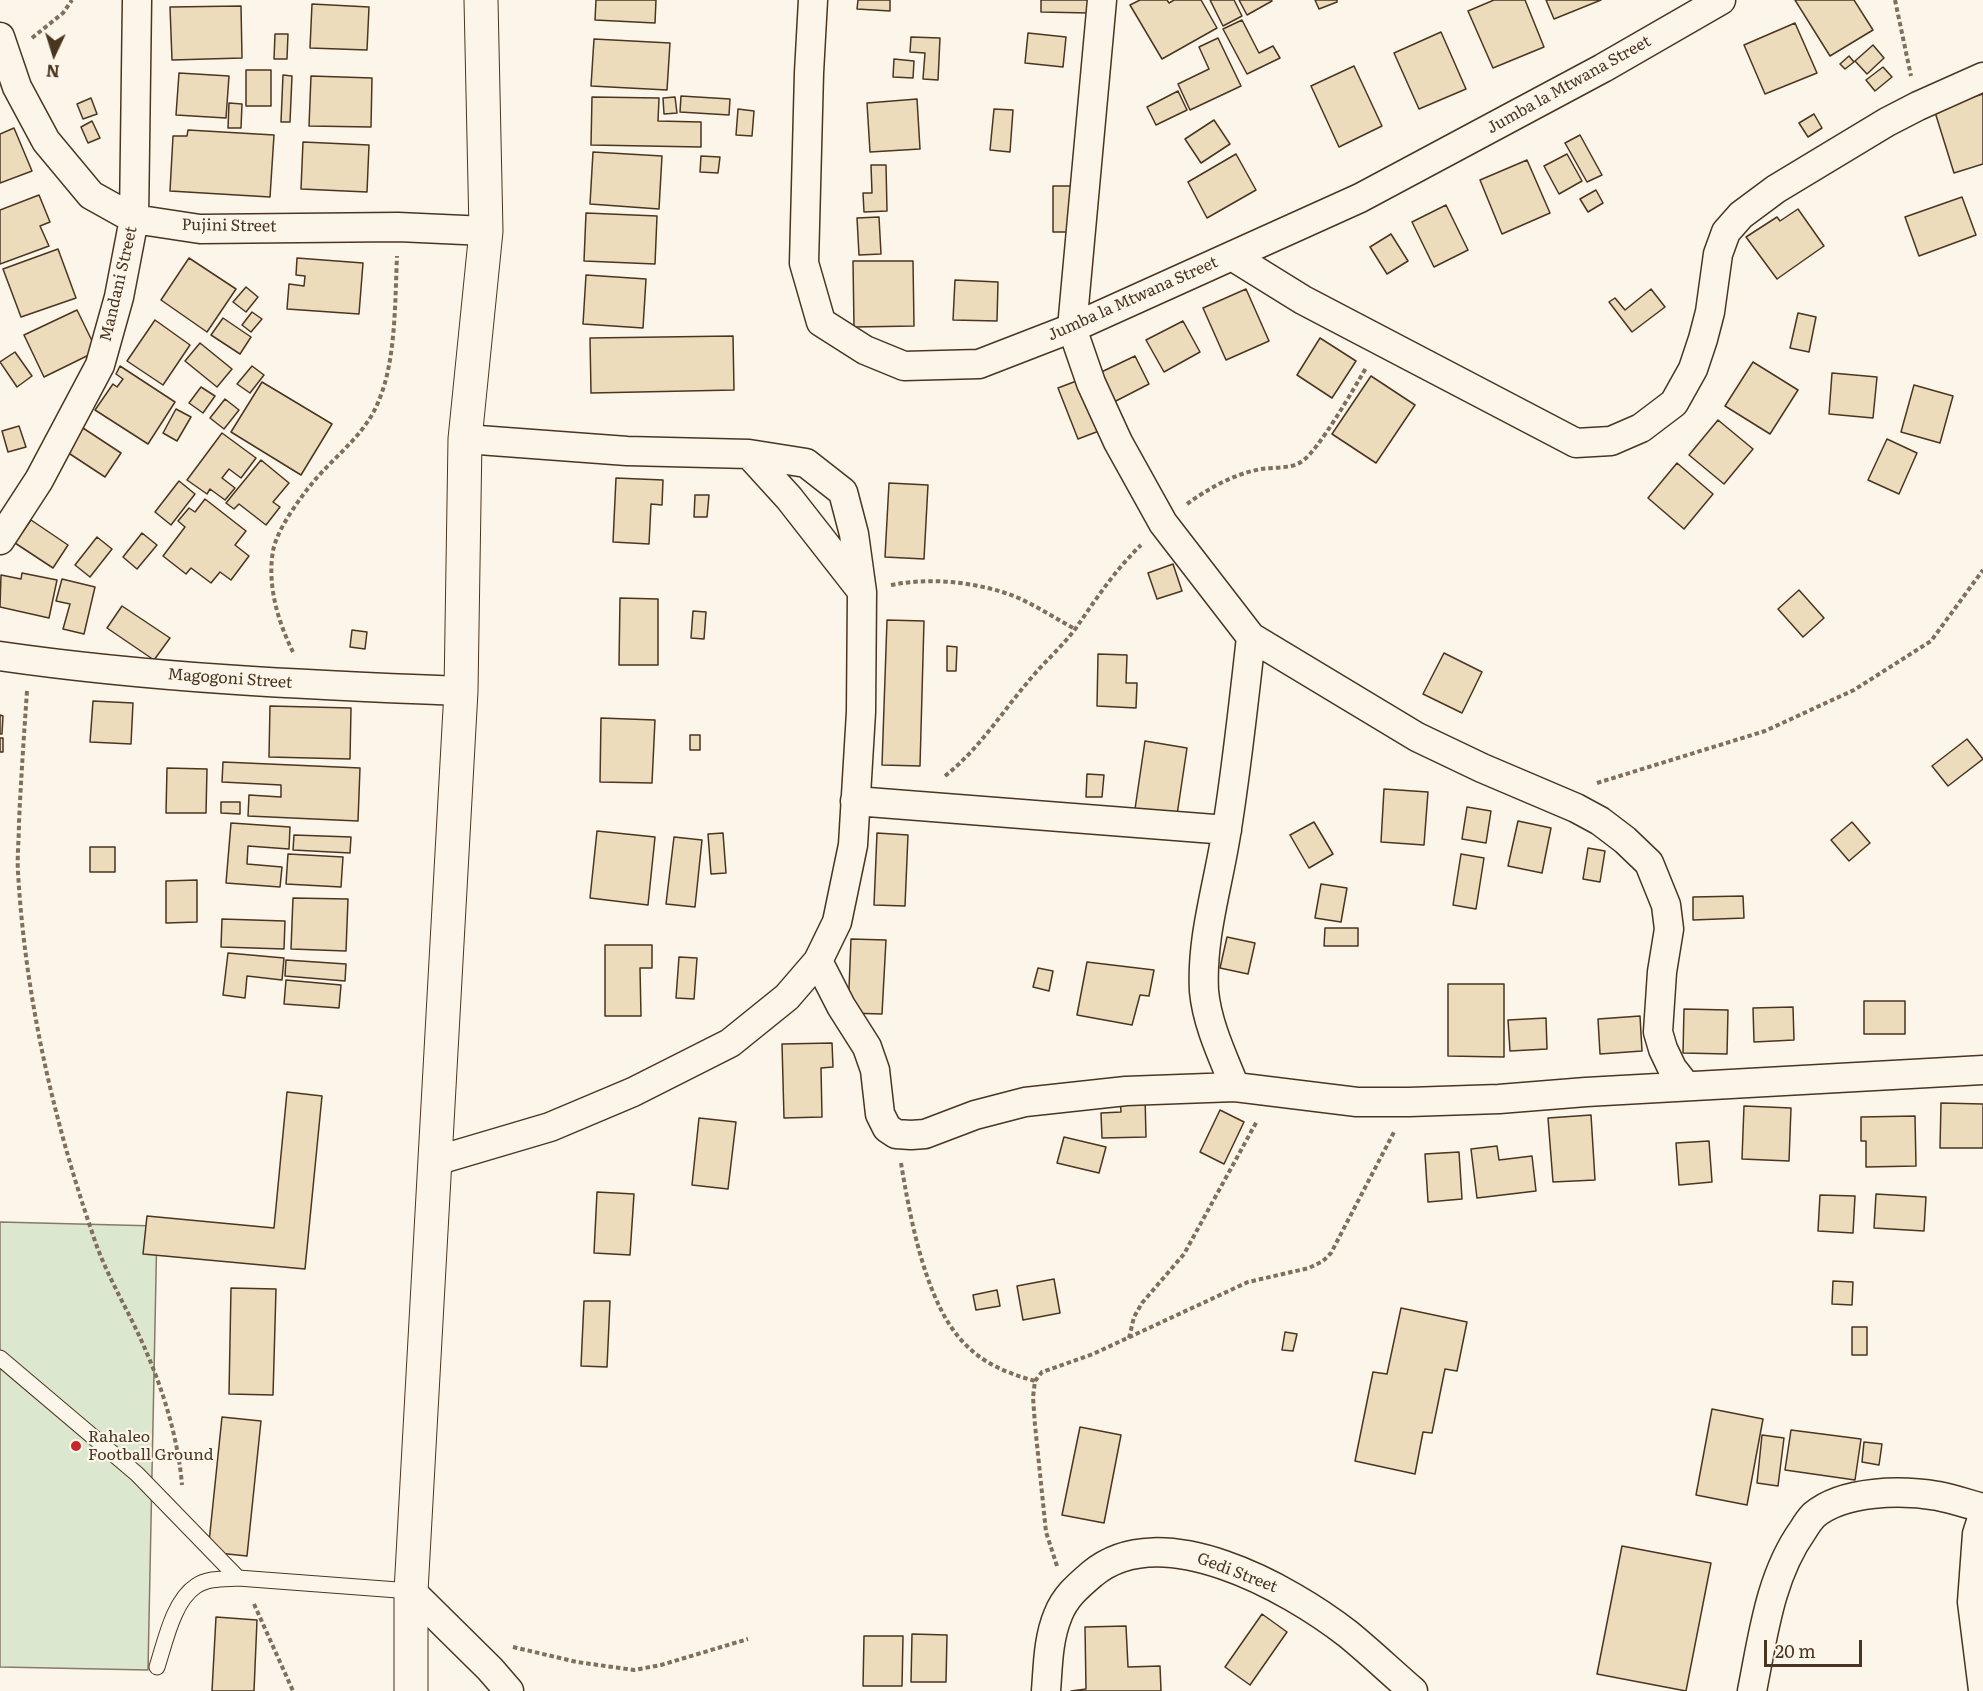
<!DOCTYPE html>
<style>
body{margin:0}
#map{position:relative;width:1983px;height:1691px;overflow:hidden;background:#fbf6e9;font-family:Literata,serif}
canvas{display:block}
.north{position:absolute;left:24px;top:24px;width:60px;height:60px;-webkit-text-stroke:4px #fbf6e9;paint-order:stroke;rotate:184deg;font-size:16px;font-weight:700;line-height:24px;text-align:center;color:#4a3520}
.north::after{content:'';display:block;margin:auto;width:21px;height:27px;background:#4a3520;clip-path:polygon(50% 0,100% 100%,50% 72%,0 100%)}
.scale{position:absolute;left:1764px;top:1640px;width:98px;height:27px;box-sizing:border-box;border:3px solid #4a3520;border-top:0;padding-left:8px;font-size:18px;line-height:21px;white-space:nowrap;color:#4a3520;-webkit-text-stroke:4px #fbf6e9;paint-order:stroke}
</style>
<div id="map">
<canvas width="1983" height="1691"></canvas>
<div class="north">N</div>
<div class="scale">20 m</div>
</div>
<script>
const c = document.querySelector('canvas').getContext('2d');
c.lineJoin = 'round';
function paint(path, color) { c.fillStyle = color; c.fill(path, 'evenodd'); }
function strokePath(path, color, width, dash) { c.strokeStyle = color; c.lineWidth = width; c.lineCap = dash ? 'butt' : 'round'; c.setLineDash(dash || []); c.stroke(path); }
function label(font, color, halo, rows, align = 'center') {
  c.font = font + ' Literata,serif'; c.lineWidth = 4.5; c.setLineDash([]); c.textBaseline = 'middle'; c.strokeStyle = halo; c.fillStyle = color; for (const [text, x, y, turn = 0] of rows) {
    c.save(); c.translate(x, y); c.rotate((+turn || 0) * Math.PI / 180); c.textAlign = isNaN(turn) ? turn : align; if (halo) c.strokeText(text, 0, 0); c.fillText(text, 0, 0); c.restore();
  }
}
const green = new Path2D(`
 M 0,1222 L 157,1226 L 148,1670 L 0,1667 Z`);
paint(green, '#dce7d0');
strokePath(green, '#887966', 1.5);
const building = new Path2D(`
 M 596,0 L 656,0 L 655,23 L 595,20 Z
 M 858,0 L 890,0 L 890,11 L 857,9 Z
 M 1041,0 L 1089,0 L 1089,13 L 1041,12 Z
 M 1140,0 L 1167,0 L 1169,3 L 1174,0 L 1201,0 L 1217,28 L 1162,59 L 1130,5 Z
 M 1210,0 L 1234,0 L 1242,16 L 1223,26 Z
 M 1239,0 L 1271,0 L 1272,1 L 1247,15 Z
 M 1315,0 L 1337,0 L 1337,2 L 1319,9 Z
 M 1494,0 L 1525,0 L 1544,47 L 1493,68 L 1468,11 Z
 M 1546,0 L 1601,0 L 1554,19 Z
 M 1795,0 L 1854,0 L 1873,30 L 1830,56 Z
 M 312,4 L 369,7 L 367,50 L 310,48 Z
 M 241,6 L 242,58 L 172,60 L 170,7 Z
 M 1242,20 L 1259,53 L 1273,46 L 1280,58 L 1247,74 L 1223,29 Z
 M 1795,23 L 1817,73 L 1765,94 L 1744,45 Z
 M 1441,32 L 1466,89 L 1419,109 L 1394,53 Z
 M 1028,33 L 1066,37 L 1063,67 L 1025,63 Z
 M 275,34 L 288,34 L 287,59 L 274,59 Z
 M 911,37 L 940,38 L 938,80 L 923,79 L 925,53 L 910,52 Z
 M 1218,38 L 1241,86 L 1190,110 L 1178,84 L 1209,69 L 1199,47 Z
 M 594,39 L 670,43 L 667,90 L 591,86 Z
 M 1873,45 L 1884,58 L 1867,74 L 1855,61 Z
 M 1849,56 L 1854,62 L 1845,69 L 1840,64 Z
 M 894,59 L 914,61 L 913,78 L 893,77 Z
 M 1354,66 L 1382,126 L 1339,147 L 1311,86 Z
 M 1883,67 L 1892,77 L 1875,91 L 1866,80 Z
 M 246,70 L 271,70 L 271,106 L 246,106 Z
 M 179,73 L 229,76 L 226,118 L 176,115 Z
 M 283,75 L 292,76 L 290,122 L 281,122 Z
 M 311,76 L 372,78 L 371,127 L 309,126 Z
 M 1178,91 L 1187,110 L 1156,125 L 1147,107 Z
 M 1983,94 L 1983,164 L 1954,173 L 1934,109 Z
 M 681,96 L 730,99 L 729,115 L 680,112 Z
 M 592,97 L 659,98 L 658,121 L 701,122 L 701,147 L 591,145 Z
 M 675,97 L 677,113 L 664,114 L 663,98 Z
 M 91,98 L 97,114 L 83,119 L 77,104 Z
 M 917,99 L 920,149 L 870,152 L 867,103 Z
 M 229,103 L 242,104 L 241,128 L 228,128 Z
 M 738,109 L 754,111 L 752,136 L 736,135 Z
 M 994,109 L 1013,110 L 1010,152 L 990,150 Z
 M 1814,114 L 1822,128 L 1808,137 L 1799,123 Z
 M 1214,120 L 1230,144 L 1201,163 L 1185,139 Z
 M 92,121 L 100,138 L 88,143 L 81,127 Z
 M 14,128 L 32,171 L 0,183 L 0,134 Z
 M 188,130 L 274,135 L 270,197 L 170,191 L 173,136 L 187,136 Z
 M 1580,135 L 1602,175 L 1587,182 L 1565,143 Z
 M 303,142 L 369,145 L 367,192 L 301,189 Z
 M 593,152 L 662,156 L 659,209 L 590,204 Z
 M 1236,154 L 1256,190 L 1207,218 L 1188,182 Z
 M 1567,154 L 1582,181 L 1559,194 L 1544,166 Z
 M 701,156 L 720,157 L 718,173 L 700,172 Z
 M 1527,160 L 1550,213 L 1502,234 L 1480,180 Z
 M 871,165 L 886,165 L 887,211 L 864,212 L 863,193 L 872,193 Z
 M 1053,186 L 1076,186 L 1076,232 L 1053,232 Z
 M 1596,190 L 1603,203 L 1588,212 L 1580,199 Z
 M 39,195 L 50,222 L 40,226 L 49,246 L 0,264 L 0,210 Z
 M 1962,197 L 1976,235 L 1919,256 L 1905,217 Z
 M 1446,205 L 1468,250 L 1434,267 L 1412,222 Z
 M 1798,209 L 1824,246 L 1777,279 L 1746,237 L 1777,217 L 1780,221 Z
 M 586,213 L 657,216 L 655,264 L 584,261 Z
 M 879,217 L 881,254 L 859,255 L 857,218 Z
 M 1391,234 L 1408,261 L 1387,274 L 1370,247 Z
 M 58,249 L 76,298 L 21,317 L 3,269 Z
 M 189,258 L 236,289 L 207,332 L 161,300 Z
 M 297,258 L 363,263 L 359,314 L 287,309 L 289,284 L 304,286 L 305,276 L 296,275 Z
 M 853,261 L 913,261 L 914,326 L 854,327 Z
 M 586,275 L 646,279 L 643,328 L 583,324 Z
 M 955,280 L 998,282 L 997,321 L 953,320 Z
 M 246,287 L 258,297 L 246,312 L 233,302 Z
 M 1246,289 L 1269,341 L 1226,360 L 1203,308 Z
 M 1651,289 L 1665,307 L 1632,332 L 1609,302 L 1615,298 L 1625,310 Z
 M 77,310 L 97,351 L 44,377 L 24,335 Z
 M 252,312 L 262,319 L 251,332 L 242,325 Z
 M 1798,313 L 1816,317 L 1809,352 L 1790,348 Z
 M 223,318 L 251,337 L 240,354 L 211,335 Z
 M 155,320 L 190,345 L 163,385 L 127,361 Z
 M 1183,321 L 1200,352 L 1164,372 L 1146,340 Z
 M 733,336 L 734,390 L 591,393 L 590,338 Z
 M 1320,338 L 1356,361 L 1332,398 L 1297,375 Z
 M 200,343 L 232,369 L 217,387 L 185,361 Z
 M 15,352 L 32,376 L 17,387 L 0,362 Z
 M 1135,356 L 1149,384 L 1110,404 L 1095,375 Z
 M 1753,362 L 1798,390 L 1770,434 L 1725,406 Z
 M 120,366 L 175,402 L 148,444 L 95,410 L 113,384 L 117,387 L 123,379 L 116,374 Z
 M 252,366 L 264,375 L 250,393 L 237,384 Z
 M 1832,373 L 1877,377 L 1873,418 L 1829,414 Z
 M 1371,376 L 1415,405 L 1376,463 L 1332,434 Z
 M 1079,380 L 1099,431 L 1078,439 L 1058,388 Z
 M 262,382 L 332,424 L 301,475 L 231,432 Z
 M 1914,385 L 1953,396 L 1940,443 L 1901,432 Z
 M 201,387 L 215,396 L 203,413 L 189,403 Z
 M 225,399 L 239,410 L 224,429 L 210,418 Z
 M 176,409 L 191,417 L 177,441 L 163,433 Z
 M 1718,420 L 1753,449 L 1724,484 L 1689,455 Z
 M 19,426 L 26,447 L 8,452 L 2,431 Z
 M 83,428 L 121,453 L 105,477 L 67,452 Z
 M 222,433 L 256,458 L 241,478 L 229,469 L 222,478 L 235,488 L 225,500 L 210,489 L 207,494 L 187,480 Z
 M 1887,439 L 1917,453 L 1899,494 L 1868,480 Z
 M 261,460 L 289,483 L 273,502 L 280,507 L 266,525 L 239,504 L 234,509 L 226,503 Z
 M 1677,463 L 1713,494 L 1684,529 L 1648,498 Z
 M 616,478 L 663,480 L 662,505 L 651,504 L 649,544 L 613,542 Z
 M 179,481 L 195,494 L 171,525 L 155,512 Z
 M 889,483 L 928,485 L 924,559 L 885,557 Z
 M 695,495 L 709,495 L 707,517 L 694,517 Z
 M 205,499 L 246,531 L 235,545 L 249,556 L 231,580 L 220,572 L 211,583 L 191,568 L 186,574 L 163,556 L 185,527 L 178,521 L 189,508 L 195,512 Z
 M 31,520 L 68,545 L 53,568 L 15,543 Z
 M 142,533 L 157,545 L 137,569 L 123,557 Z
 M 97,537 L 112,549 L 90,577 L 75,565 Z
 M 1173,564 L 1182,591 L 1157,599 L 1148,573 Z
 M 22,573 L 57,580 L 49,618 L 0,607 L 1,575 L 21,579 Z
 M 62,579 L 95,587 L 84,634 L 63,629 L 70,604 L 56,601 Z
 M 1799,590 L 1824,618 L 1803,637 L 1778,609 Z
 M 620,598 L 658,599 L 658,665 L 619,665 Z
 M 122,606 L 170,638 L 154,660 L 107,628 Z
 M 693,611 L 706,612 L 704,639 L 691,638 Z
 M 887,620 L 924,621 L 920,766 L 882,765 Z
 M 352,630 L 367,632 L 365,649 L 350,647 Z
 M 947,646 L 957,647 L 956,671 L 947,671 Z
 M 1444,653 L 1482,672 L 1462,713 L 1423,694 Z
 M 1098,654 L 1127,655 L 1126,683 L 1137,683 L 1136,708 L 1097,706 Z
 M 93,701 L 133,703 L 131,744 L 90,742 Z
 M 270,706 L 351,708 L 350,759 L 269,757 Z
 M 0,715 L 3,716 L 2,734 L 0,734 Z
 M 601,718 L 655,720 L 652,783 L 600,782 Z
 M 690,735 L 700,735 L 700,750 L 690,750 Z
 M 0,738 L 3,738 L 3,752 L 0,752 Z
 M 1967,739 L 1983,759 L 1948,786 L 1932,766 Z
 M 1145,741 L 1187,748 L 1177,815 L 1135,809 Z
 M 223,762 L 360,768 L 358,821 L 248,816 L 249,795 L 281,797 L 281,785 L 222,782 Z
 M 167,768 L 207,769 L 206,813 L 166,813 Z
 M 1087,774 L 1104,775 L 1102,797 L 1086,797 Z
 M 1384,789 L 1428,792 L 1424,845 L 1381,842 Z
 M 221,802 L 240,802 L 240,814 L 221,813 Z
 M 1467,807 L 1491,811 L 1486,843 L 1462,839 Z
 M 1518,821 L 1551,828 L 1542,873 L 1508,866 Z
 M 1314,822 L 1333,854 L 1309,868 L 1290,835 Z
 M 1852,822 L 1870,843 L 1849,861 L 1831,840 Z
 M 231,823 L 290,827 L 289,849 L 248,846 L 247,864 L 282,867 L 280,887 L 226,883 Z
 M 597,831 L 655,837 L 648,905 L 590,898 Z
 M 723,833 L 726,873 L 711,874 L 708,834 Z
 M 877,833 L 908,835 L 905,906 L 874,905 Z
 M 294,835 L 351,837 L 350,853 L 293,850 Z
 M 674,837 L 702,840 L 695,907 L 666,904 Z
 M 90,847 L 115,847 L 115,872 L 90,872 Z
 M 1588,848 L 1605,851 L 1600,882 L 1583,879 Z
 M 288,854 L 343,857 L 341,887 L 286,884 Z
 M 1461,854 L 1484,858 L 1476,909 L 1453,905 Z
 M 197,880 L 197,922 L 166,923 L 166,881 Z
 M 1321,884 L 1347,888 L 1341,922 L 1315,918 Z
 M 1743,896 L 1744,918 L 1693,920 L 1693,897 Z
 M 293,898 L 348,899 L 346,951 L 291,949 Z
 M 222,919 L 285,921 L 284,949 L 221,947 Z
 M 1325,928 L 1358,928 L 1358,946 L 1324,946 Z
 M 1227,937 L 1255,943 L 1248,974 L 1220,968 Z
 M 851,939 L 886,940 L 882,1014 L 848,1013 Z
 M 605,945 L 652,945 L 652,968 L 640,968 L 641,1016 L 605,1016 Z
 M 228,953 L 284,958 L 282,980 L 247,976 L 245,998 L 223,995 Z
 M 679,957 L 697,958 L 694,999 L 676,998 Z
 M 286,960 L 346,964 L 345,981 L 285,976 Z
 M 1087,962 L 1154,970 L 1149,996 L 1140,995 L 1132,1025 L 1077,1015 Z
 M 1038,968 L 1053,971 L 1049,991 L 1033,987 Z
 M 286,980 L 341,985 L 339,1008 L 284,1004 Z
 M 1448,984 L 1504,984 L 1504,1057 L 1448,1056 Z
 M 1864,1001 L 1905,1001 L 1905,1034 L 1864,1034 Z
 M 1793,1007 L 1794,1040 L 1754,1042 L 1753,1008 Z
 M 1684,1009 L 1728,1010 L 1727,1054 L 1683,1053 Z
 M 1640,1016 L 1642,1051 L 1600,1054 L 1598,1019 Z
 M 1546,1018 L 1547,1049 L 1510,1051 L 1508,1020 Z
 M 832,1043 L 833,1067 L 821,1068 L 822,1117 L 784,1118 L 782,1044 Z
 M 287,1092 L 322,1096 L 305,1269 L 143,1254 L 147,1216 L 274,1228 Z
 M 1145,1096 L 1146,1137 L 1102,1138 L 1101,1113 L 1121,1112 L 1120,1097 Z
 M 1941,1103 L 1983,1104 L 1983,1148 L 1940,1148 Z
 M 1744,1106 L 1791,1108 L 1789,1161 L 1742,1159 Z
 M 1220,1110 L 1244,1122 L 1224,1164 L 1200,1152 Z
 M 1591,1115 L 1595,1180 L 1553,1182 L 1548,1118 Z
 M 1915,1116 L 1916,1166 L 1866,1167 L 1866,1141 L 1861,1141 L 1861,1117 Z
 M 699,1118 L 736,1122 L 728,1189 L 692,1185 Z
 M 1064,1137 L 1106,1147 L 1099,1173 L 1057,1163 Z
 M 1709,1141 L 1712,1182 L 1679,1185 L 1676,1143 Z
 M 1497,1146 L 1499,1160 L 1532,1156 L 1536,1191 L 1477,1198 L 1471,1149 Z
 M 1459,1152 L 1462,1199 L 1428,1202 L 1425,1154 Z
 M 597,1192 L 634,1194 L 630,1255 L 594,1253 Z
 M 1876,1194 L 1926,1197 L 1924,1231 L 1874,1228 Z
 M 1820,1195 L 1855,1196 L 1853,1233 L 1818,1231 Z
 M 1054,1279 L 1060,1313 L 1023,1320 L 1017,1286 Z
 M 1833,1281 L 1853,1282 L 1852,1305 L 1832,1304 Z
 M 231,1288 L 276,1289 L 273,1395 L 229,1394 Z
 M 997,1290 L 1000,1306 L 976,1310 L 973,1295 Z
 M 584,1301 L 610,1301 L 607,1367 L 581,1366 Z
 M 1401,1308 L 1467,1322 L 1457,1371 L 1445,1369 L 1432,1433 L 1423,1432 L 1415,1474 L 1355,1461 L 1373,1372 L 1387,1374 Z
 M 1852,1327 L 1867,1327 L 1867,1355 L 1852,1355 Z
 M 1285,1332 L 1297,1334 L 1293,1351 L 1282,1350 Z
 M 1712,1409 L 1763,1419 L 1747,1505 L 1696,1495 Z
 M 222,1417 L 261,1421 L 247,1556 L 208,1552 Z
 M 1080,1427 L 1121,1435 L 1104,1523 L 1062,1515 Z
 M 1791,1430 L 1861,1439 L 1855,1480 L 1785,1470 Z
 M 1762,1435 L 1784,1438 L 1778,1486 L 1757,1483 Z
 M 1864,1442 L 1882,1444 L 1879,1465 L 1862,1462 Z
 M 1622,1546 L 1711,1563 L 1686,1691 L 1597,1674 Z
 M 1262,1614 L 1287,1632 L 1250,1685 L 1225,1667 Z
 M 216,1617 L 257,1620 L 254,1691 L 212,1691 Z
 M 1126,1626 L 1128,1667 L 1160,1666 L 1161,1691 L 1071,1691 L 1086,1689 L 1085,1627 Z
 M 912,1634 L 947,1635 L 946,1682 L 911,1682 Z
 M 864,1636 L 903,1636 L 902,1686 L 863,1686 Z`);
paint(building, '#ecdcbc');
strokePath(building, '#4a3520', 1.5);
const service = new Path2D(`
 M 0,1358 L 137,1474 L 238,1578
 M 157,1667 C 165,1643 173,1601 196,1586 C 208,1578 224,1579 238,1578 L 411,1591`);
const minor = new Path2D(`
 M 813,0 L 809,73 L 804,263 L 821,322 L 865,350 L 904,366 L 979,364 L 1072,328 L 1360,198 L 1603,68 L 1721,0
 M 1102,0 L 1072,328 L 1091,383 L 1118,442 L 1163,523 L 1251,637 L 1417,737 L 1482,768 L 1576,808 L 1600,821 L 1625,840 L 1649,863 L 1666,905 L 1669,929 L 1662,972 L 1658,1032 L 1663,1049 L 1672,1068 L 1686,1086
 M 0,37 L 17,87 L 46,141 L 91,195 L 134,219 L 200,229 L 398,227 L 486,231
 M 1232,256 L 1303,300 L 1576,443 L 1611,441 L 1641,428 L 1674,403 L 1693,369 L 1703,339 L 1710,312 L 1718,254 L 1726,232 L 1741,215 L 1776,189 L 1887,122 L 1918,106 L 1983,77
 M 749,454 L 789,498 L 861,590
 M 0,540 L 39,480 L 100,365 L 119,297 L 134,219 L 137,0
 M 0,656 C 152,678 307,685 461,691
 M 855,801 L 1227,830
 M 818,961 L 841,1006 L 867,1047 L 875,1070 L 880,1114 L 887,1128 L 896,1134 L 911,1135 L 925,1134 L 975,1115 L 1025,1102 L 1126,1091 L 1235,1087 L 1357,1102 L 1409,1102 L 1499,1099 L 1586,1092 L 1983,1070
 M 1235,1087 C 1223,1057 1207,1024 1204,991 C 1201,936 1219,883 1227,828 C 1237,765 1244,701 1251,637
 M 435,1161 L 550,1127 L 633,1092 L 730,1043 L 787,997 L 818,961 L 837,922 L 853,845 L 861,712 L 862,592 L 854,534 L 843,492 L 806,463 L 749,454 L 627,451 L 465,439
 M 1983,1515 L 1977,1534 L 1972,1602 L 1983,1690
 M 411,1591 L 490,1669 L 509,1691
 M 1046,1691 C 1048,1665 1048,1639 1058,1615 C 1065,1597 1078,1586 1092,1574 C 1161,1516 1289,1588 1348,1634 C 1370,1652 1391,1672 1413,1691
 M 1752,1691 C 1763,1636 1770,1576 1803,1530 C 1806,1525 1810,1519 1814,1515 C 1844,1490 1902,1490 1938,1496 C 1953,1499 1968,1504 1983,1508`);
const trunk = new Path2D(`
 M 411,1691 L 411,1591 L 461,691 L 465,439 L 486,231 L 481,0`);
strokePath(service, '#4a3520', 17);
strokePath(minor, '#4a3520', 31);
strokePath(trunk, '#4a3520', 35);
strokePath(new Path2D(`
 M 1895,0 L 1911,76
 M 32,38 L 63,13 L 72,0
 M 1187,504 C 1209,488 1234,474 1261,469 C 1274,467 1290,469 1301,462 C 1318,452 1354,388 1366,368
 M 891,585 C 931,577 976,582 1014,596 C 1035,605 1055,618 1075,629
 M 293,652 C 278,622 267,585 273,551 C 277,529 300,498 314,481 C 337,454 366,434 379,400 C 396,360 395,300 397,256
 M 27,691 C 24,735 21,778 19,822 C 19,839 17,856 18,872 C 25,995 53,1119 93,1235 C 105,1273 126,1306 142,1342 C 162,1386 178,1437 182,1485
 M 945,776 C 978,750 1000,715 1027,683 C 1042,664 1061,648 1076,628 C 1096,599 1115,570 1141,545
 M 1597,783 L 1765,731 L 1854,690 L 1931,641 L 1983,570
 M 901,1163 C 910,1217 926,1308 967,1346 C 986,1365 1010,1374 1035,1381
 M 1129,1338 L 1134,1317 L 1142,1303 L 1184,1254 L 1257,1121
 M 1057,1566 L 1046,1532 L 1035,1425 L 1033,1397 L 1035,1381 L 1042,1372 L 1093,1354 L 1248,1282 L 1309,1268 L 1323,1261 L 1331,1253 L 1394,1132
 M 254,1604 L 293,1691
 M 513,1647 L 577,1662 L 634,1670 L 661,1665 L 748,1639`), '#7f6f5c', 4, [4.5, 3]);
strokePath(service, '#fbf6e9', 15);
strokePath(minor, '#fbf6e9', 28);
strokePath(trunk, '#fbf6e9', 33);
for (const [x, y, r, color] of [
 [76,1446,6,"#c62828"]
]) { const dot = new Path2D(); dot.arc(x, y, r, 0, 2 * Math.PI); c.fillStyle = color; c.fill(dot); strokePath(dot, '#fbf6e9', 2); }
label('16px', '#4a3520', '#fbf6e9', [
 ["Jumba la Mtwana Street",1569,85,-29],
 ["Pujini Street",229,226,1],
 ["Mandani Street",119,284,-77],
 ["Jumba la Mtwana Street",1133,299,-24],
 ["Magogoni Street",230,679,4],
 ["Gedi Street",1237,1573,21]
]);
label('16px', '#4a3520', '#fbf6e9', [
 ["Rahaleo",88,1437],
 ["Football Ground",88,1455]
], 'left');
</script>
